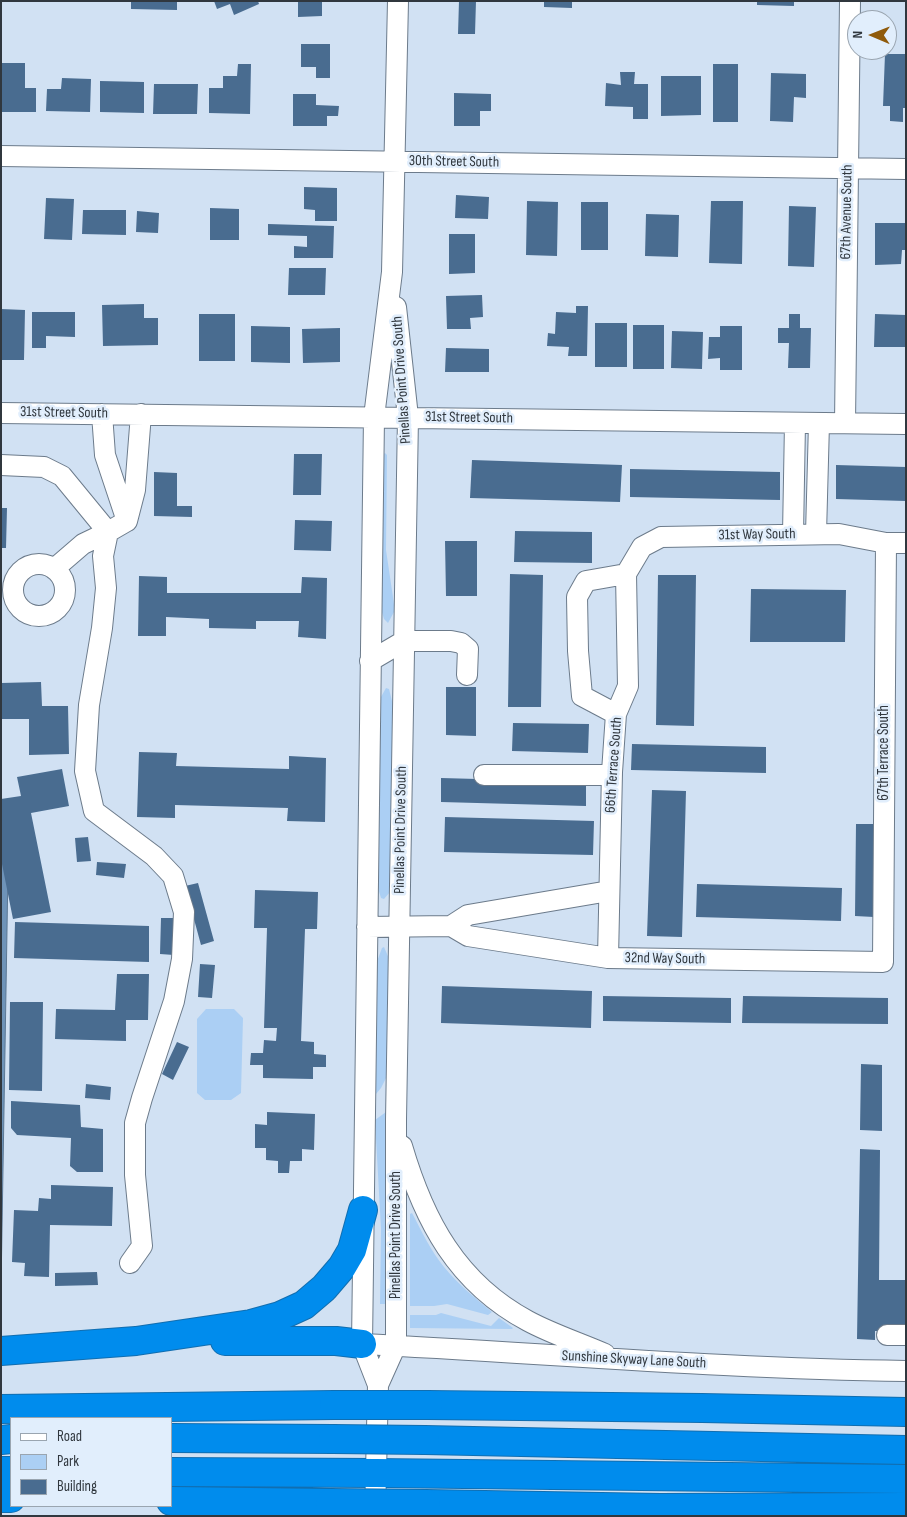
<!DOCTYPE html>
<style>
body{margin:0}
#map{position:relative;width:907px;height:1517px;overflow:hidden;background:#d1e1f3;font-family:"Sofia Sans Condensed",sans-serif}
canvas{display:block}
.frame{position:absolute;inset:0;border:2px solid #30373e;pointer-events:none}
.legend{position:absolute;left:10px;top:1417px;width:162px;height:90px;box-sizing:border-box;background:#e1eefc;border:1px solid #9aa5b0;margin:0;padding:6px 9px;list-style:none;font-size:15px;color:#30373e}
.legend li{display:flex;align-items:center;gap:10px;height:25px}
.legend b{width:25px;border:1px solid #9aa5b0}
.north{position:absolute;left:847px;top:10px;width:50px;height:50px;box-sizing:border-box;background:#e1eefc;border:1px solid #9aa5b0;border-radius:50%;rotate:271deg;font-size:14px;font-weight:700;line-height:20px;text-align:center;color:#30373e}
.north::after{content:'';display:block;margin:auto;width:18px;height:22px;background:#8f5a0b;clip-path:polygon(50% 0,100% 100%,50% 72%,0 100%)}
</style>
<div id="map">
<canvas width="907" height="1517"></canvas>
<div class="frame"></div>
<ul class="legend">
<li><b style="height:6px;background:#fff"></b>Road</li>
<li><b style="height:14px;background:#abcff4"></b>Park</li>
<li><b style="height:14px;background:#496c90"></b>Building</li>
</ul>
<div class="north">N</div>
</div>
<script>
const c = document.querySelector('canvas').getContext('2d');
c.lineJoin = 'round';
function paint(path, color) { c.fillStyle = color; c.fill(path, 'evenodd'); }
function strokePath(path, color, width, dash) { c.strokeStyle = color; c.lineWidth = width; c.lineCap = dash ? 'butt' : 'round'; c.setLineDash(dash || []); c.stroke(path); }
function label(font, color, halo, rows, align = 'center') {
  c.font = font + ' "Sofia Sans Condensed",sans-serif'; c.lineWidth = 5; c.setLineDash([]); c.textBaseline = 'middle'; c.strokeStyle = halo; c.fillStyle = color; for (const [text, x, y, turn = 0] of rows) {
    c.save(); c.translate(x, y); c.rotate((+turn || 0) * Math.PI / 180); c.textAlign = isNaN(turn) ? turn : align; if (halo) c.strokeText(text, 0, 0); c.fillText(text, 0, 0); c.restore();
  }
}
paint(new Path2D(`
 M 385,453 L 387,455 L 386,550 L 394,604 L 394,612 L 388,623 L 384,619 L 381,609 L 383,455 Z
 M 386,688 L 389,689 L 393,705 L 391,885 L 390,892 L 384,899 L 381,898 L 377,885 L 380,706 L 381,697 Z
 M 384,947 L 390,961 L 387,1076 L 381,1088 L 376,1094 L 374,1093 L 376,964 L 382,948 Z
 M 206,1009 L 234,1009 L 243,1018 L 241,1093 L 231,1100 L 205,1100 L 197,1093 L 197,1019 Z
 M 386,1112 L 388,1112 L 385,1304 L 380,1304 L 381,1229 L 375,1120 Z
 M 412,1213 C 422,1232 431,1251 444,1267 C 458,1284 475,1298 492,1312 L 488,1315 L 447,1304 L 434,1306 L 410,1306 L 410,1214 Z
 M 441,1313 L 491,1326 L 499,1318 L 513,1328 L 512,1329 L 410,1328 L 410,1315 L 436,1315 Z`), '#abcff4');
const water = new Path2D(`
 M 1,830 L 8,870 L 1,1288 Z`);
paint(water, '#6e93b8');
strokePath(water, '#5b7793', 1);
paint(new Path2D(`
 M 131,1 L 177,1 L 177,10 L 131,9 Z
 M 214,1 L 258,1 L 259,4 L 234,15 L 230,4 L 217,9 Z
 M 298,1 L 322,1 L 322,16 L 298,17 Z
 M 459,1 L 476,1 L 475,34 L 458,34 Z
 M 544,1 L 572,1 L 572,8 L 544,7 Z
 M 757,1 L 794,1 L 794,6 L 757,5 Z
 M 301,44 L 330,44 L 330,78 L 316,78 L 316,67 L 301,67 Z
 M 885,54 L 906,54 L 906,108 L 903,108 L 903,122 L 890,121 L 890,106 L 883,106 Z
 M 1,63 L 25,63 L 25,88 L 36,88 L 36,112 L 1,112 Z
 M 238,64 L 251,64 L 250,114 L 209,113 L 209,88 L 223,88 L 223,76 L 237,76 Z
 M 713,64 L 738,64 L 738,122 L 713,122 Z
 M 620,72 L 635,72 L 634,84 L 648,84 L 648,119 L 633,119 L 633,107 L 605,106 L 606,83 L 621,85 Z
 M 771,73 L 806,74 L 806,98 L 794,97 L 793,122 L 770,121 Z
 M 661,76 L 701,76 L 701,115 L 661,116 Z
 M 62,78 L 91,79 L 90,112 L 46,111 L 47,89 L 61,89 Z
 M 100,81 L 144,82 L 144,113 L 100,112 Z
 M 154,84 L 198,84 L 197,114 L 153,114 Z
 M 454,93 L 491,94 L 491,111 L 480,111 L 480,126 L 454,126 Z
 M 293,94 L 316,94 L 316,105 L 339,106 L 338,116 L 327,116 L 327,126 L 293,126 Z
 M 304,187 L 337,188 L 337,221 L 315,221 L 315,210 L 304,209 Z
 M 456,195 L 489,197 L 488,219 L 455,218 Z
 M 46,198 L 74,199 L 72,240 L 44,239 Z
 M 527,201 L 558,202 L 557,256 L 526,255 Z
 M 711,201 L 743,201 L 742,264 L 709,263 Z
 M 581,202 L 608,202 L 608,250 L 581,250 Z
 M 789,206 L 816,207 L 814,267 L 788,266 Z
 M 210,208 L 239,209 L 239,240 L 210,240 Z
 M 83,210 L 126,210 L 126,235 L 82,234 Z
 M 137,211 L 159,213 L 158,233 L 136,232 Z
 M 646,214 L 679,215 L 678,257 L 645,256 Z
 M 875,223 L 906,223 L 906,250 L 902,250 L 901,264 L 875,265 Z
 M 268,224 L 334,226 L 333,258 L 294,258 L 294,246 L 307,247 L 307,236 L 268,235 Z
 M 449,234 L 475,234 L 475,273 L 449,274 Z
 M 289,268 L 326,268 L 325,295 L 288,295 Z
 M 482,295 L 483,317 L 470,318 L 471,329 L 447,329 L 446,296 Z
 M 144,304 L 144,318 L 158,318 L 158,345 L 103,346 L 102,305 Z
 M 576,306 L 588,306 L 587,356 L 568,356 L 569,347 L 547,346 L 548,333 L 555,334 L 556,312 L 576,313 Z
 M 1,309 L 25,310 L 24,360 L 1,360 Z
 M 32,312 L 75,312 L 75,337 L 46,336 L 46,348 L 32,348 Z
 M 199,314 L 235,314 L 235,361 L 199,361 Z
 M 789,314 L 800,314 L 800,328 L 811,328 L 810,368 L 788,368 L 789,343 L 778,343 L 778,328 L 789,328 Z
 M 875,314 L 906,315 L 906,347 L 874,347 Z
 M 595,323 L 627,323 L 627,367 L 595,367 Z
 M 633,325 L 664,325 L 664,369 L 633,369 Z
 M 251,326 L 290,327 L 290,363 L 251,362 Z
 M 720,326 L 742,326 L 742,370 L 720,370 L 720,358 L 708,359 L 709,337 L 720,337 Z
 M 340,328 L 340,362 L 303,363 L 302,329 Z
 M 672,331 L 703,332 L 702,369 L 671,368 Z
 M 446,348 L 489,349 L 489,372 L 445,372 Z
 M 294,454 L 322,454 L 321,495 L 293,495 Z
 M 472,460 L 622,465 L 620,502 L 470,498 Z
 M 836,465 L 906,467 L 906,501 L 836,499 Z
 M 630,469 L 780,472 L 780,500 L 630,497 Z
 M 154,472 L 177,473 L 177,506 L 192,506 L 192,517 L 154,516 Z
 M 1,508 L 7,508 L 6,548 L 1,548 Z
 M 295,520 L 332,521 L 331,551 L 294,550 Z
 M 515,531 L 592,532 L 592,563 L 514,562 Z
 M 445,541 L 477,541 L 477,596 L 446,596 Z
 M 510,574 L 543,575 L 541,707 L 508,707 Z
 M 658,575 L 696,575 L 694,726 L 656,725 Z
 M 139,576 L 167,577 L 167,593 L 301,593 L 302,577 L 327,578 L 326,639 L 298,637 L 299,621 L 256,621 L 256,629 L 209,628 L 209,619 L 166,617 L 166,636 L 138,636 Z
 M 751,589 L 846,590 L 845,642 L 750,642 Z
 M 41,682 L 42,706 L 68,706 L 69,754 L 29,755 L 29,719 L 1,719 L 1,683 Z
 M 446,687 L 476,687 L 476,736 L 446,735 Z
 M 513,723 L 589,724 L 588,753 L 512,751 Z
 M 632,744 L 766,747 L 766,773 L 631,770 Z
 M 139,752 L 177,753 L 176,766 L 289,769 L 289,756 L 326,758 L 325,822 L 287,821 L 288,808 L 175,805 L 175,818 L 137,817 Z
 M 62,769 L 69,806 L 31,813 L 51,912 L 13,919 L 1,859 L 1,799 L 21,796 L 17,777 Z
 M 441,778 L 586,782 L 586,806 L 441,802 Z
 M 652,790 L 686,791 L 682,937 L 647,936 Z
 M 445,817 L 594,821 L 593,855 L 444,852 Z
 M 856,824 L 874,824 L 874,917 L 855,916 Z
 M 88,837 L 91,861 L 77,862 L 75,838 Z
 M 97,862 L 126,864 L 124,878 L 96,875 Z
 M 198,883 L 214,941 L 201,945 L 185,886 Z
 M 697,884 L 842,888 L 841,921 L 696,917 Z
 M 255,890 L 318,892 L 317,929 L 305,929 L 301,1041 L 314,1042 L 314,1054 L 326,1055 L 326,1067 L 313,1067 L 313,1079 L 263,1078 L 263,1065 L 250,1065 L 251,1053 L 263,1053 L 264,1040 L 276,1041 L 277,1028 L 264,1028 L 267,928 L 254,928 Z
 M 161,918 L 175,918 L 174,955 L 160,954 Z
 M 15,922 L 149,926 L 149,962 L 14,958 Z
 M 200,964 L 215,965 L 212,998 L 198,997 Z
 M 117,974 L 149,974 L 148,1020 L 126,1020 L 126,1041 L 55,1039 L 56,1009 L 115,1010 Z
 M 442,986 L 592,991 L 591,1028 L 441,1023 Z
 M 603,996 L 731,998 L 731,1023 L 603,1021 Z
 M 743,996 L 888,998 L 888,1024 L 742,1023 Z
 M 10,1002 L 43,1002 L 42,1091 L 9,1090 Z
 M 177,1042 L 189,1047 L 173,1080 L 162,1074 Z
 M 861,1064 L 882,1065 L 882,1131 L 860,1130 Z
 M 86,1084 L 111,1087 L 110,1100 L 85,1098 Z
 M 11,1101 L 80,1105 L 81,1127 L 103,1129 L 103,1172 L 77,1172 L 70,1166 L 71,1138 L 17,1135 L 11,1128 Z
 M 267,1112 L 315,1114 L 314,1150 L 302,1149 L 302,1161 L 290,1161 L 289,1173 L 278,1173 L 278,1161 L 266,1160 L 266,1148 L 255,1148 L 255,1124 L 267,1125 Z
 M 860,1149 L 880,1150 L 879,1280 L 906,1280 L 906,1332 L 875,1331 L 875,1340 L 857,1339 Z
 M 51,1185 L 113,1187 L 112,1226 L 50,1225 L 49,1277 L 24,1276 L 25,1263 L 12,1262 L 14,1210 L 38,1211 L 39,1198 L 51,1199 Z
 M 97,1272 L 98,1285 L 55,1286 L 55,1273 Z`), '#496c90');
const minor = new Path2D(`
 M 1,156 L 906,169
 M 1,413 L 906,424
 M 102,414 L 105,455 L 127,521
 M 845,423 L 850,1
 M 1,465 L 44,467 L 62,476 L 108,532 L 83,544 L 54,569
 M 793,534 L 795,423
 M 816,534 L 819,423
 M13 590a26 26 0 1 1 52 0a26 26 0 1 1-52 0Z
 M 626,574 L 642,547 L 661,537 L 839,534 L 886,543 L 906,543
 M 370,661 L 404,641 L 451,641 L 461,643 L 468,649 L 467,675
 M 616,714 L 582,696 L 578,651 L 577,597 L 586,581 L 626,574
 M 484,775 L 612,775
 M 451,926 L 468,915 L 609,891
 M 367,927 L 451,926 L 468,936 L 608,958 L 883,962 L 886,543
 M 608,958 L 612,772 L 616,714 L 628,686 L 626,574
 M 402,1146 C 424,1221 457,1283 528,1321 C 552,1334 580,1343 605,1354
 M 130,1263 L 142,1246 L 135,1175 L 135,1123 L 142,1098 L 174,1001 L 182,959 L 184,912 L 173,876 L 154,856 L 94,811 L 85,771 L 89,705 L 102,628 L 106,588 L 103,556 L 108,532 L 127,521 L 135,490 L 141,414
 M 887,1335 L 906,1335
 M 362,1344 C 543,1353 724,1369 906,1371
 M 378,1385 L 396,1345 L 396,1119 L 408,417 L 396,307
 M 375,1516 L 378,1385 L 362,1344 L 374,417 L 392,272 L 398,1`);
const highway = new Path2D(`
 M 225,1341 L 336,1341 L 362,1344
 M 1,1351 L 136,1341 L 251,1324 L 280,1316 L 304,1305 L 324,1288 L 342,1267 L 352,1250 L 363,1210
 M 428,1405 L 702,1408 L 906,1412
 M 1,1409 L 334,1405
 M 171,1438 L 333,1439
 M 1,1440 L 11,1439
 M 425,1440 L 906,1450
 M 1,1471 L 11,1471
 M 171,1472 L 376,1473 L 906,1479
 M 1,1498 L 11,1498
 M 171,1501 L 330,1503
 M 426,1504 L 660,1508 L 906,1507`);
strokePath(minor, '#6c7b8b', 22);
strokePath(highway, '#116eb0', 30);
strokePath(minor, '#fff', 20);
strokePath(highway, '#008ced', 28);
const highwayBridge = new Path2D(`
 M 334,1405 L 428,1405
 M 333,1439 L 425,1440
 M 330,1503 L 426,1504`);
strokePath(highwayBridge, '#116eb0', 30, []);
strokePath(highwayBridge, '#008ced', 28);
label('15px', '#30373e', '#e1eefc', [
 ["30th Street South",454,162,1],
 ["67th Avenue South",847,212,-89],
 ["Pinellas Point Drive South",402,380,-94],
 ["31st Street South",64,413,1],
 ["31st Street South",469,418,1],
 ["31st Way South",757,535,-1],
 ["67th Terrace South",884,753,-90],
 ["66th Terrace South",614,765,-86],
 ["Pinellas Point Drive South",401,830,-89],
 ["32nd Way South",665,959,1],
 ["Pinellas Point Drive South",396,1235,-90],
 ["Sunshine Skyway Lane South",634,1360,3]
]);
</script>
